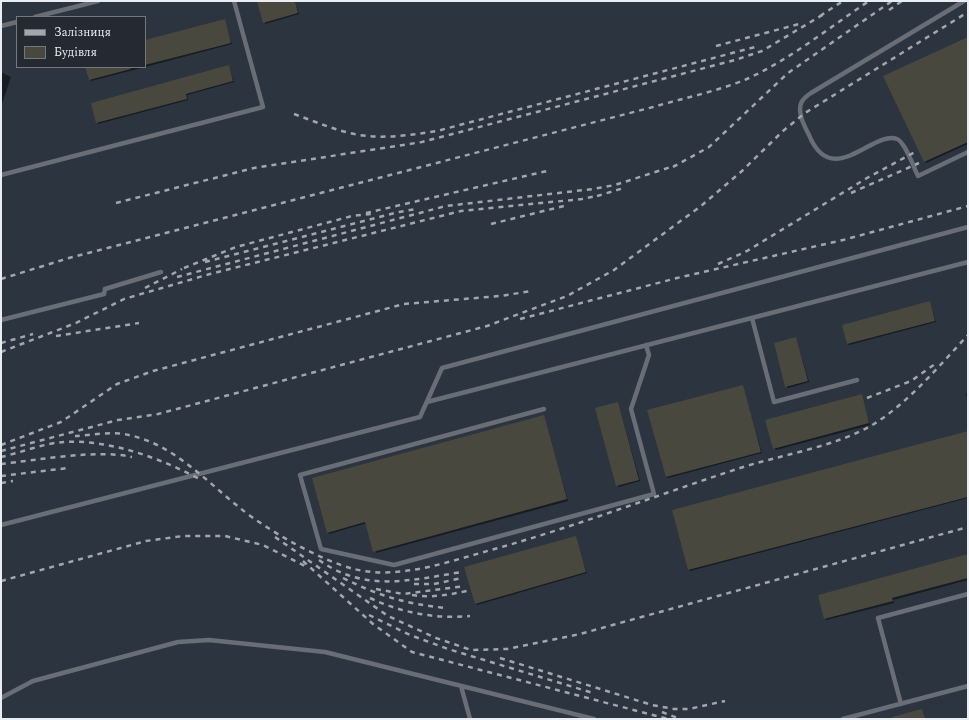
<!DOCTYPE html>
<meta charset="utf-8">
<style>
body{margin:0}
#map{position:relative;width:969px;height:720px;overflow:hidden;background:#252931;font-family:Spectral,serif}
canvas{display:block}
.frame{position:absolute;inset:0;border:2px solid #eaedf2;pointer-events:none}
.legend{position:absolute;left:16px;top:16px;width:130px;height:52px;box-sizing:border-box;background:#252931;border:1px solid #74777e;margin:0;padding:5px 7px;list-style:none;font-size:12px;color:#eaedf2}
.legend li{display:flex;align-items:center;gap:8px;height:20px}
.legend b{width:20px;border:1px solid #74777e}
</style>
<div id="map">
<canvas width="969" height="720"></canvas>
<div class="frame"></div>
<ul class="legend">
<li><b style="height:5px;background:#a3a6ac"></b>Залізниця</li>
<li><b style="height:11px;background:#49483f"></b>Будівля</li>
</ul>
</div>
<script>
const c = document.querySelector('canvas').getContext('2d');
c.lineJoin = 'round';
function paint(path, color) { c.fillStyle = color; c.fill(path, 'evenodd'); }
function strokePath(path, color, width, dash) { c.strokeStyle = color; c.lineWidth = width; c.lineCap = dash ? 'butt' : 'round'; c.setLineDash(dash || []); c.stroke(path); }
paint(new Path2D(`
 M 1,1 L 968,1 L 968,719 L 1,719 ZM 17,17 L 145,17 L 145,67 L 17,67 Z`), '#2c3440');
paint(new Path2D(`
 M 258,1 L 295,1 L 299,14 L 265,24 Z
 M 224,20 L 232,44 L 145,67 L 145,41 Z
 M 968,38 L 968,144 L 926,163 L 885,77 Z
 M 229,66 L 234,82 L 187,95 L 188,100 L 98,124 L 97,122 Z
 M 86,67 L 145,67 L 91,81 Z
 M 1,72 L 11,77 L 2,104 L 1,104 Z
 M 930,303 L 936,322 L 849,345 L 848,344 Z
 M 796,338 L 809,382 L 788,388 L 786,386 Z
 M 742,386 L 762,453 L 668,478 L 666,477 Z
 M 968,393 L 968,403 L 966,394 Z
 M 861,395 L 870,425 L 776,450 L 774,448 Z
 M 618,403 L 640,481 L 619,487 L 617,485 Z
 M 543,416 L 568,501 L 376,553 L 367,523 L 329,534 L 327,532 Z
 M 968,432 L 968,498 L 690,571 L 689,570 L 673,511 Z
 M 575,537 L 587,573 L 477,605 L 475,603 Z
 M 968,555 L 968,580 L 893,600 L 894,603 L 826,620 L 825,619 L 819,595 Z`), '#0007');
paint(new Path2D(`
 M 257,1 L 295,1 L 298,13 L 263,23 Z
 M 225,19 L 231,43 L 145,65 L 145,40 Z
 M 968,37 L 968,142 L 924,162 L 883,76 Z
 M 229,65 L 233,81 L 186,94 L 187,99 L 96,123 L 91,103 Z
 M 85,67 L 130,67 L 131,69 L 89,80 Z
 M 930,301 L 935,321 L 847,344 L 842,325 Z
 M 796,337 L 808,381 L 785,387 L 774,343 Z
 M 743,385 L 761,452 L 666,477 L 647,410 Z
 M 862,394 L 869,423 L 773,449 L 765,420 Z
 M 618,402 L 639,480 L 616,486 L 595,408 Z
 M 544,415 L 567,499 L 373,552 L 365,522 L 327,533 L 312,478 Z
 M 968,431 L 968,497 L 688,570 L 672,510 Z
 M 576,536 L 586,572 L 475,604 L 464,567 Z
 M 968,554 L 968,578 L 892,598 L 893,601 L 824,619 L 818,595 Z
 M 922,709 L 925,719 L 892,719 L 892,717 Z`), '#49483f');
strokePath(new Path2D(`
 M 964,1 L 811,93 C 802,99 798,104 801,116 C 802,122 806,129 809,135 C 832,191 874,129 897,139 C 905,142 914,168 918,176 L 968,152
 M 35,17 L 98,1
 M 1,26 L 17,22
 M 1,175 L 263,107 L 234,1
 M 752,318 L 774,402 L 857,380
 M 1,320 L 104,294 L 105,289 L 161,272
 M 427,402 L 968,262
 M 544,409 L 300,475 L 321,549 L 394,565 L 654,494 L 631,409 L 649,355 L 646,345
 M 1,525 L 420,417 L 442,368 L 968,227
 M 461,686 L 470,719
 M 1,698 L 33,681 L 178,642 L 209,640 L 325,652 L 594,719
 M 901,704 L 878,618 L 968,594
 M 843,719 L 968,686`), '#686d76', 4.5);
strokePath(new Path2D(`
 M 889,10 L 902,1
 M 820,16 L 843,1
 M 716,46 L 803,23
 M 294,114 C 316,122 337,131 359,135 C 385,139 411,135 437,131 L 755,47
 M 673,167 L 709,147 L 788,73 L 892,1
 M 851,193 L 919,163
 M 597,196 L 624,188
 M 116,203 L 254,168 L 422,142 L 735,60 L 762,51 L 824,14
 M 366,213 L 547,171
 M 491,224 L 568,205
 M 205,262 L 399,212 L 416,209
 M 718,264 L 747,251 L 867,178 L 915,152
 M 184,268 L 236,247 L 352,216 L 371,214
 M 177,277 L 446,206 L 593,189 L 615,185 L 677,165
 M 1,279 L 69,258 L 653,107 C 684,98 719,91 749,78 C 792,58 830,27 869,1
 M 145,288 L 182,269
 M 520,319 L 677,278 L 843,240 L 968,206
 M 56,336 L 139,323
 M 1,343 L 33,334
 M 1,352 L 76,323 L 124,299 L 210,274 L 461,211 L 582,199 L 601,195
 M 867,398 L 911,381 L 935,364
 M 75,436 C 91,435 113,431 129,435 C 174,445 205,480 240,508 C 267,530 321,561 354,569 C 399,580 447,562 491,550 C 574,527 655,496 737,469 C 779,455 836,447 874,424 C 910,401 939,366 968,335
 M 1,445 L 61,422 L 117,384 L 153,371 L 404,304 L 500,296 L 532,291
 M 1,451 L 118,420 L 158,414 L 487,326 L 567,296 L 614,270 L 701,206 L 742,171 L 783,131 L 805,113 L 968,12
 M 1,457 C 20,453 44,443 64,442 C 109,439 163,459 201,480
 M 1,464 C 38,460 97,449 132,457
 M 1,476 L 68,468
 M 1,483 L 13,481
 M 275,537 L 388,616 L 436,638 L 471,650 L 507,649 L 580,634 L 968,527
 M 319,560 C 365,593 411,580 462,572
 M 303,561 L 373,624 L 412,652 L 668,719
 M 343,578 C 379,596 406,604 446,608
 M 1,581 L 146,541 L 183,536 L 225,536 L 263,545 L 307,567
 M 414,584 L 434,584 L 462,578
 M 376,589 L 403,594 L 465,586
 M 412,595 C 431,598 448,595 467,591
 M 370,598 C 402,613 435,619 470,616
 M 369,615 L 410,635 L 448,649 L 593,693
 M 500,658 L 652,705 L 674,709 L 689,709 L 725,701
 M 662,712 L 680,719`), '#a3a6ac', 2.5, [5, 5]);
</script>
